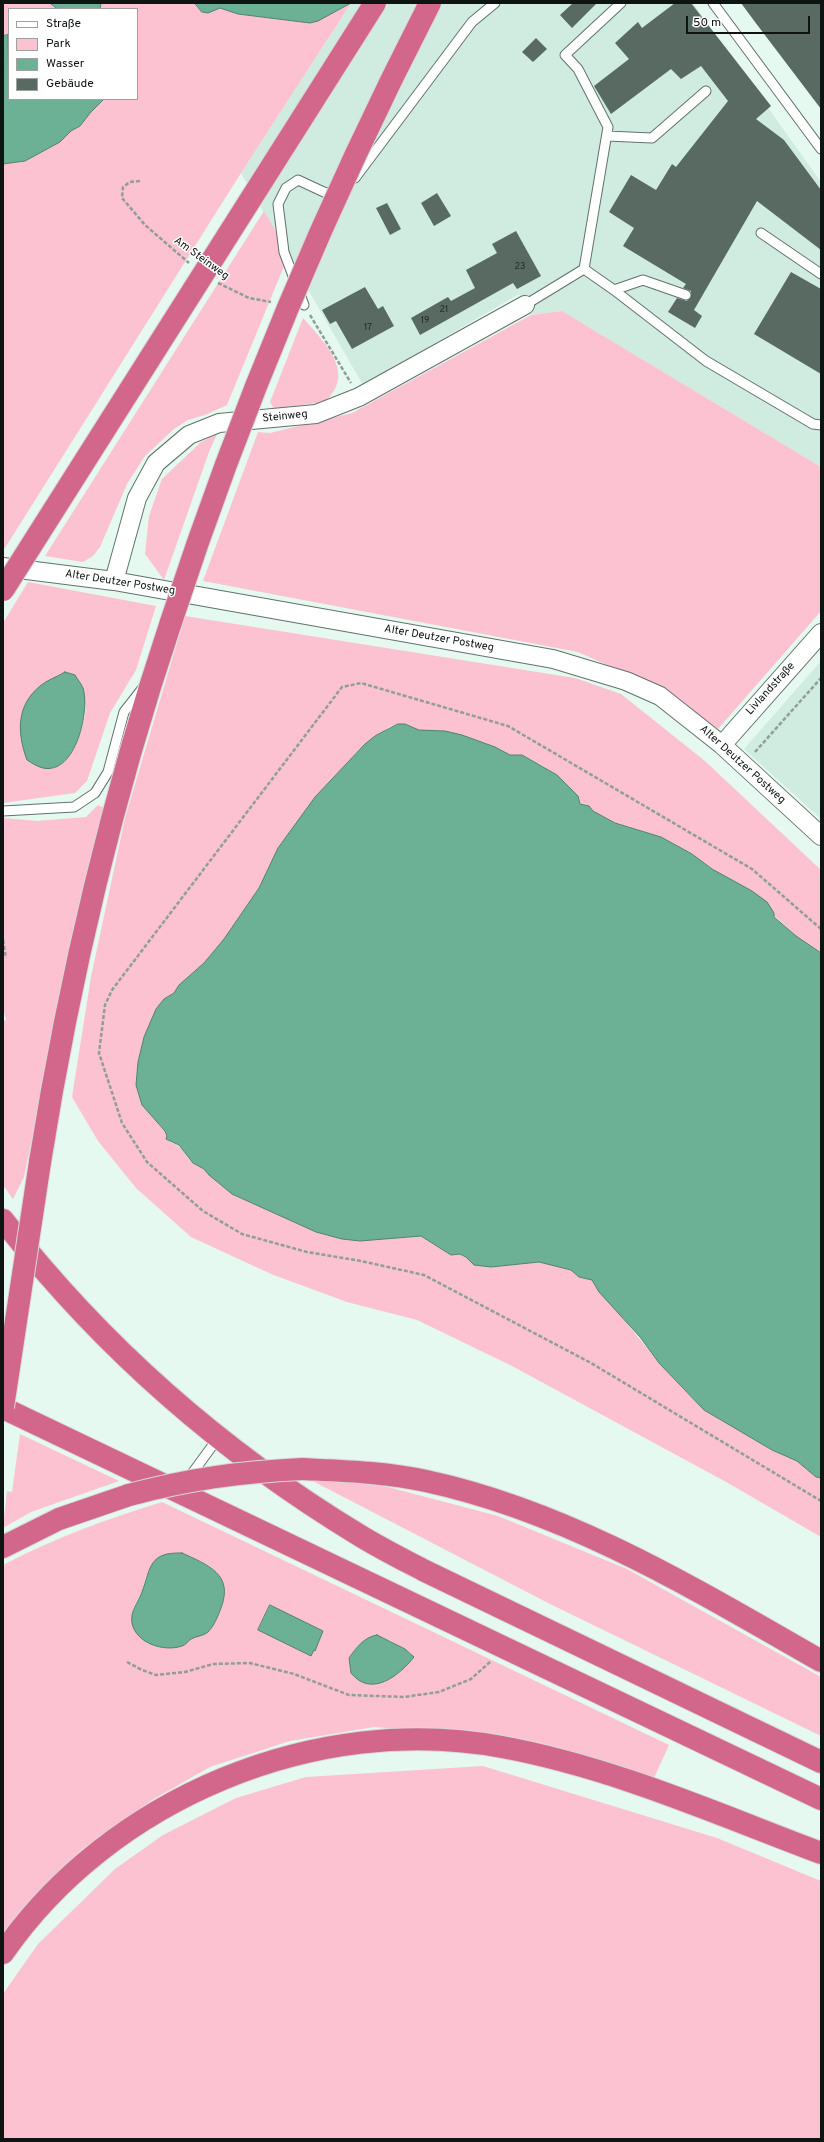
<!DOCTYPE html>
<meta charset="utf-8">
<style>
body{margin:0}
#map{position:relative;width:824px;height:2142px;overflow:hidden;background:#e5f9f0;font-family:Overpass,sans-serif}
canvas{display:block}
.frame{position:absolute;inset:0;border:4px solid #0d1411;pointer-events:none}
.legend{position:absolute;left:8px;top:8px;width:130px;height:92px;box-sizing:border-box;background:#fff;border:1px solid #9ea1a0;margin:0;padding:5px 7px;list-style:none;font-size:12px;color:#0d1411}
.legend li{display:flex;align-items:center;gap:8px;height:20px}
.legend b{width:20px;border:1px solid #9ea1a0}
.scale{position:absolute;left:686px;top:16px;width:124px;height:18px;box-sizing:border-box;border:2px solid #0d1411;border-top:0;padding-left:5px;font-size:12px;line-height:14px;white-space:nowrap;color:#0d1411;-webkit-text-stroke:3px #fff;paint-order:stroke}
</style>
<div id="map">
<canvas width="824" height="2142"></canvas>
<div class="frame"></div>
<ul class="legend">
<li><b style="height:5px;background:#fff"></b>Straße</li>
<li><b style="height:11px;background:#fcc2d2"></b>Park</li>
<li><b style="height:11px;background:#6cb196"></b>Wasser</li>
<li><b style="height:11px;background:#596a62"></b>Gebäude</li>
</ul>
<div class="scale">50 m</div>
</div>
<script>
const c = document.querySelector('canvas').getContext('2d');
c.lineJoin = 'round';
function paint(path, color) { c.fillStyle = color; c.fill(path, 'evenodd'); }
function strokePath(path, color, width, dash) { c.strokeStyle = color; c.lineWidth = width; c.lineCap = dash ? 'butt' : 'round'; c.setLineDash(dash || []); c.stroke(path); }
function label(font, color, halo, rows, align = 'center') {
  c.font = font + ' Overpass,sans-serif'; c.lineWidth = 3; c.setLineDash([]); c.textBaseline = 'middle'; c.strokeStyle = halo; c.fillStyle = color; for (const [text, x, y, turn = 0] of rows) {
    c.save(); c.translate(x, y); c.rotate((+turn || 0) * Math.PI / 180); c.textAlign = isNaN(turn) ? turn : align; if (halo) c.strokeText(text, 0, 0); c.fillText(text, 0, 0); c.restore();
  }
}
paint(new Path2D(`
 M 351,3 L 693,3 L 821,182 L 821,467 L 562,311 L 531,315 L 519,294 L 363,385 L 241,173 Z
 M 821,661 L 821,819 L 744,749 Z`), '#d0ebdf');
paint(new Path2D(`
 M 3,3 L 50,3 L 58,9 L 9,9 L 9,36 L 3,36 Z
 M 101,3 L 195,3 L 202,12 L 208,13 L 220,8 L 238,14 L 310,23 L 351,3 L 241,173 L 5,548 L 3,548 L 3,164 L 25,161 L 60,142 L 71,131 L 80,126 L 91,112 L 104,99 L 137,99 L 137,9 L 100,9 Z
 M 264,211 L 289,254 L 227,405 L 205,415 L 188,420 L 174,429 L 145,456 L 127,484 L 100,547 L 93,556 L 83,562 L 45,556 Z
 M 562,311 L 821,467 L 821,611 L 718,729 L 663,690 L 578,652 L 203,581 L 258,432 L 270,433 L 352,413 L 531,315 Z
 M 303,318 C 324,342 358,374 324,402 L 274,409 L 270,402 Z
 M 217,434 L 209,452 L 164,580 L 145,554 L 149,516 L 162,479 L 201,442 Z
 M 28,582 L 156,606 L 136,670 L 110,713 L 87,781 L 75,793 L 3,803 L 3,623 ZM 65,672 C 69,680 83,696 85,704 C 88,718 74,753 64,762 C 58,767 51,768 44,768 L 41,685 Z
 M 185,616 L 575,678 L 621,694 L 705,761 L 821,870 L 821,953 L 796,936 L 778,919 L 692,854 L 661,837 L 615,823 L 593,811 L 589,806 L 580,804 L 578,796 L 557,775 L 522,755 L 510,755 L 495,747 L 419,730 L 405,724 L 391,726 L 365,744 L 315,797 L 278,848 L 259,888 L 224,939 L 204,963 L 179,985 L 174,993 L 164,999 L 144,1037 L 138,1062 L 136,1085 L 142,1105 L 165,1131 L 170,1142 C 183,1146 184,1155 193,1163 C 196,1165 201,1166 204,1169 C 213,1177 222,1186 232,1194 L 316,1232 L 342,1239 L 360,1241 L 421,1236 L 451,1255 L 460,1254 L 466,1257 L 474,1265 L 491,1267 L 539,1262 L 571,1270 L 579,1277 L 592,1280 L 659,1363 L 704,1410 L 772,1450 L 797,1461 L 816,1477 L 821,1478 L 821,1537 L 728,1483 L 512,1366 L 417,1320 L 347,1302 L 271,1274 L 191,1237 L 136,1188 L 98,1141 L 72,1097 L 91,977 L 125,818 Z
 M 98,805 L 104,808 L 69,960 L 24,1177 L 13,1199 L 3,1185 L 3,1021 L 6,1020 L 3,1008 L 3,818 L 37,821 L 86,817 Z
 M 20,1434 L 119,1481 L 31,1512 L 3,1528 L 7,1491 L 12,1492 Z
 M 303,1476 L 388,1487 L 498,1516 L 627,1569 L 821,1677 L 821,1736 L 550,1604 Z
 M 162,1502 L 669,1745 L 654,1778 L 578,1754 L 453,1733 L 374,1727 L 290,1741 L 210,1767 L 152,1800 L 81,1850 L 34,1898 L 3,1935 L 3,1565 C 54,1538 107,1519 162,1502 ZM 182,1553 L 208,1565 L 217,1572 L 222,1604 L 216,1620 L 207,1633 L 192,1638 L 184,1645 L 155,1646 L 137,1632 L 133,1609 L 142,1591 L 146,1576 ZM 389,1640 L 412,1654 L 411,1660 L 397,1675 L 356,1679 L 351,1673 L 349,1658 L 358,1645 Z
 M 483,1766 L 717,1838 L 821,1881 L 821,2139 L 3,2139 L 3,1996 L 5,1991 L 38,1944 L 115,1869 L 163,1835 L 236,1798 L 306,1777 Z`), '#fcc2d2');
const water = new Path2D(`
 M 50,3 L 101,3 L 100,9 L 58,9 Z
 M 195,3 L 351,3 L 318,21 L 310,23 L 238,14 L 220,8 L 208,13 L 202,12 Z
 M 8,35 L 9,99 L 104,99 L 91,112 L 80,126 L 71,131 L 60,142 L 25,161 L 3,164 L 3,36 Z
 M 65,672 L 75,675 C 77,679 81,683 83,688 C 90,710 76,775 43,768 C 38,767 32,763 27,760 C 17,733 16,706 40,686 C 47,680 57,677 65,672 Z
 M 398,724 L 405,724 L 419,730 L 445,731 L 462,735 L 495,747 L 510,755 L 522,755 L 557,775 L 578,796 L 580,804 L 589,806 L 593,811 L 615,823 L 661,837 L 692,854 L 712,869 L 752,891 L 767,902 L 774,913 L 774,917 L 796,936 L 821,953 L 821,1478 L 816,1477 L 797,1461 L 772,1450 L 704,1410 L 659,1363 L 640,1337 L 599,1292 L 592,1280 L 579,1277 L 571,1270 L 539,1262 L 491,1267 L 474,1265 L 466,1257 L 460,1254 L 451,1255 L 421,1236 L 360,1241 L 342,1239 L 316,1232 L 232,1194 L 209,1175 L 204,1169 L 193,1163 L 179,1145 L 166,1139 L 167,1136 L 165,1131 L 142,1105 L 136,1085 L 138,1062 L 144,1037 L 156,1009 L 164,999 L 174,993 L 179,985 L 204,963 L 224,939 L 259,888 L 278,848 L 315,797 L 365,744 L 375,736 Z
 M 182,1553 C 208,1565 234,1574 221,1608 C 218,1616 214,1626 208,1632 C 204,1636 196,1636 191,1639 C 188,1641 186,1645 182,1646 C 165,1652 136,1644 132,1623 C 130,1611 138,1603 142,1592 C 151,1567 149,1552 182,1553 Z
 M 270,1605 L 323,1631 L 315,1651 L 314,1650 L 311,1656 L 258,1630 Z
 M 377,1635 L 405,1649 L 414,1657 C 399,1676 371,1698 351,1673 L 349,1658 C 356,1648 364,1637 377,1635 Z`);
paint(water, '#6cb196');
strokePath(water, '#50826e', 1);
paint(new Path2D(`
 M 573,3 L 597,3 L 572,28 L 560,15 Z
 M 675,3 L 691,3 L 771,106 L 756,119 L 784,140 L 821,190 L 821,250 L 757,201 L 694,310 L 702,316 L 695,328 L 668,312 L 677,298 L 687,301 L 691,297 L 691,291 L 683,288 L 686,284 L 623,246 L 634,228 L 609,212 L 631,175 L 656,190 L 672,164 L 676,167 L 728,101 L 701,66 L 681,79 L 671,69 L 611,114 L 594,86 L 629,59 L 615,43 L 638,22 L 642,28 Z
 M 741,3 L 821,3 L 821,109 L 755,22 Z
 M 536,38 L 547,49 L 533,62 L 522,52 Z
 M 437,193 L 451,216 L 434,226 L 421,203 Z
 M 387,203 L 401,229 L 390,235 L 376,208 Z
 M 516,231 L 541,276 L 517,289 L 513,283 L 420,335 L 411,318 L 448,297 L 451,301 L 475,288 L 466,270 L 497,253 L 492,244 Z
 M 791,272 L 821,289 L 821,374 L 754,334 Z
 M 365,287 L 378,309 L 383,306 L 394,326 L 352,349 L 336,321 L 330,324 L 322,310 Z`), '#596a62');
const lane = new Path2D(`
 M 713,3 L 821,149
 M 607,136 L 652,138 L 706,91
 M 355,178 L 472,22 L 495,3
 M 761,233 L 821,274
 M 584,269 L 614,290 L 706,361 L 813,424 L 821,425
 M 614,290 L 643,280 L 686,295
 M 304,305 L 284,252 L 278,204 L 286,188 L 298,180 L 326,193 L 338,191
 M 525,305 L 584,269 L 608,127 L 578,69 L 565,55 L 621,3
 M 3,811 L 74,807 L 95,793 L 108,772 L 124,712 L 142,689
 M 188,1479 L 218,1438`);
const street = new Path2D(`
 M 3,567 L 114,581 L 553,659 L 626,681 L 660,696 L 722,745 L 821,836
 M 114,581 L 137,498 L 156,463 L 189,435 L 219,423 L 316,414 L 359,397 L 525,305
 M 722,745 L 821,633`);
const highway = new Path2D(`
 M 40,1162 C 69,979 112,798 171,622
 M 3,1220 C 102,1347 222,1452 359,1535 C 380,1548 402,1559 423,1570 L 821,1762
 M 3,1408 L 821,1799
 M 302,1469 C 344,1471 385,1472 426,1481 C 569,1512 695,1589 821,1661
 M 3,1547 L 59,1519 L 129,1495
 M 3,1953 C 110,1798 317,1712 502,1747 C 612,1767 717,1814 821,1853`);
strokePath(lane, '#62736b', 11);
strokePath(street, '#62736b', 20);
strokePath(highway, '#d8d9d9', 24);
strokePath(new Path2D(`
 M 140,181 L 130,182 L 123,187 L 122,198 L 145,225 L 189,263
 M 218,283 L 249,298 L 271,302
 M 310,315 L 351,383
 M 755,752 L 821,678
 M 821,929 L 752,869 L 508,726 L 361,683 L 342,687 L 112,990 L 105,1005 L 99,1053 L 122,1123 L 147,1162 L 203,1211 L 242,1234 L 307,1252 L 361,1261 L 424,1275 L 591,1363 L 821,1501
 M 3,940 L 6,958
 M 127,1662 L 142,1670 L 156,1675 L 185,1672 L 213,1664 L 250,1663 L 294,1674 L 349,1695 L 404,1697 L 439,1692 L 471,1679 L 491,1661`), '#909e98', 2.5, [4, 2]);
strokePath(lane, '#fff', 9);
strokePath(street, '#fff', 18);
strokePath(highway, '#d2678b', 22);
const highwayBridge = new Path2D(`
 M 3,590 L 375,3
 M 171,622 C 241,408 327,203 430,3
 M 3,1407 L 40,1162
 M 129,1495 C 189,1479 240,1472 302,1469`);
strokePath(highwayBridge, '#d8d9d9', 24, []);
strokePath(highwayBridge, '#d2678b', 22);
label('9px', '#202a25', null, [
 ["23",520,267],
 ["21",444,310],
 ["19",425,321],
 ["17",368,328]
]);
label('11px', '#0d1411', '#fff', [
 ["Am Steinweg",201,259,36],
 ["Steinweg",285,417,-6],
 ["Alter Deutzer Postweg",120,583,9],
 ["Alter Deutzer Postweg",439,639,10],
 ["Livlandstraße",771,689,-48],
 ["Alter Deutzer Postweg",742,765,42]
]);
</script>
